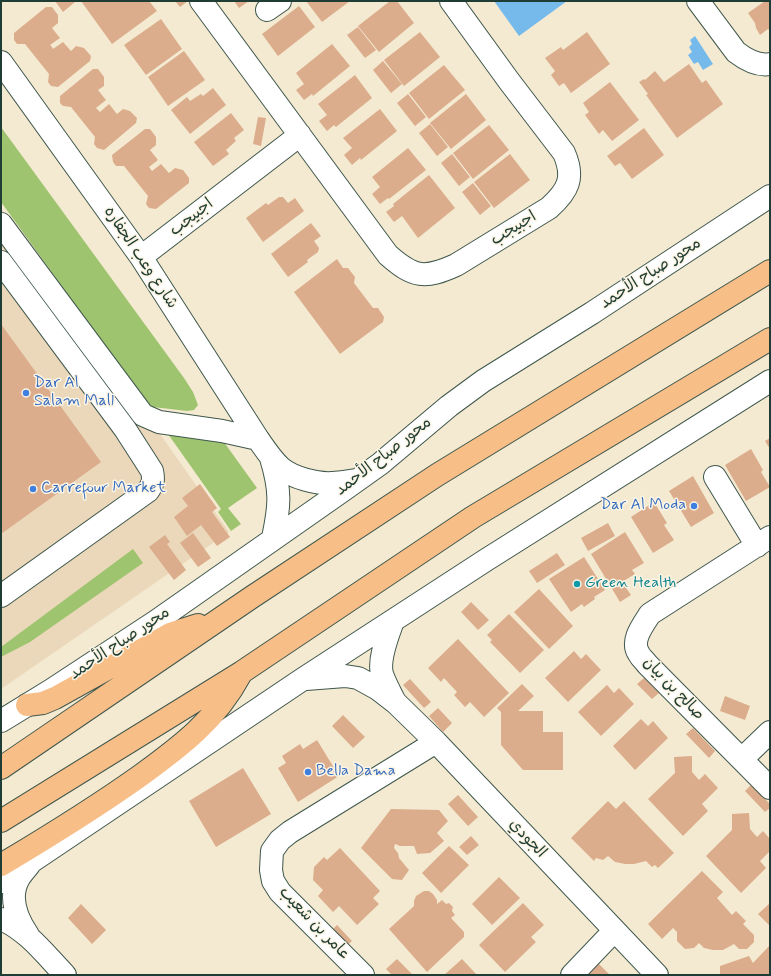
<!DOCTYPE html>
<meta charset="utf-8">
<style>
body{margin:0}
#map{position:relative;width:771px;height:976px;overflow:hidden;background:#f4ead1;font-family:Mynerve,sans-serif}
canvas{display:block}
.frame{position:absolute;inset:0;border:2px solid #1f3d34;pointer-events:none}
</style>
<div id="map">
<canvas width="771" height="976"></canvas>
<div class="frame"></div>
</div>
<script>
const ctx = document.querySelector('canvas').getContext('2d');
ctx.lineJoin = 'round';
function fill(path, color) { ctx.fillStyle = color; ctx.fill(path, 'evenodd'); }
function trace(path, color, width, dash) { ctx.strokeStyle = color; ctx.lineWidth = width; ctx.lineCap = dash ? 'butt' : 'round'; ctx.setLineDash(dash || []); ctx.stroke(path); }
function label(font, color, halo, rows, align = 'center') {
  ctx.font = font + ' Mynerve,"Playpen Sans Arabic",sans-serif'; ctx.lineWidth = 3; ctx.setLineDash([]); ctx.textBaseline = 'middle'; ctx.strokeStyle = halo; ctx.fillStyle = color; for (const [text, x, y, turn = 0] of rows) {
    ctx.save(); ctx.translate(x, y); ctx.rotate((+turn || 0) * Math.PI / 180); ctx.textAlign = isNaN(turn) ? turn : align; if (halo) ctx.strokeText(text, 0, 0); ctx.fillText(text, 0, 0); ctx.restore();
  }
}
const built = new Path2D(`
 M1,208L229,532L1,689Z`);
const green = new Path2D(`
 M1,127L184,378L193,392L198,405L194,410L187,411L153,407L145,401L1,202Z
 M168,434L221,438L257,488L228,508L241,524L231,531L218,512L221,509Z
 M133,549L143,563L30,642L1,657V647Z`);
const water = new Path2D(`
 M494,1H567L519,36Z
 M695,36L713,64L703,70L698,62L694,64L688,55L692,52L689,47L692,44L690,40Z`);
const building = new Path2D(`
 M55,1H74L75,2L63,12Z
 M81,1H149L157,11L112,44Z
 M175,1H188L180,7Z
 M234,1H249L239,8Z
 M306,1H350L322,22Z
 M390,1H397L414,23L379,52L358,26Z
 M765,1H770V31L768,29L760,35L756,28L755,23L748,13Z
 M299,6L315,27L278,56L262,34Z
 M46,7H52L58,15V23L52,28L60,38L50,45L52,47L53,49L63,42L71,51L76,46L84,48L91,56L90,61L58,87L51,86L48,82L49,74L25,44H17L14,40V33Z
 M161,19L182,49L146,75L124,45Z
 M358,27L376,50L365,58L347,35Z
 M420,32L440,57L404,86L384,60Z
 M587,32L610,64L571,93L564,83L559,86L551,75L555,71L545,58L561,47L563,50Z
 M332,44L350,66L313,96L312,94L304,100L296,90L304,84L296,73Z
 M184,51L205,80L168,106L148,77Z
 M383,61L402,84L391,93L373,70Z
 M689,64L702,83L706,80L723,104L677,138L646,95L648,94L639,82L644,79L645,80L655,71L664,82Z
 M444,65L465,90L429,119L409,93Z
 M93,69H98L104,77V86L98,90L106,100L96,108L100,112L109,104L117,114L123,109L130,111L137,118L136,123L104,150L97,148L94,144L95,137L71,107L63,106L60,103V96Z
 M355,75L372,98L336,127L334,125L327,131L319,121L327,115L318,104Z
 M610,82L639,120L612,141L603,130L599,134L585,115L589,112L583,103Z
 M213,88L226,105L190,134L171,110L187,97L190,101L201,94L203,96Z
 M408,94L426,117L415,126L397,103Z
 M466,94L486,120L451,149L430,123Z
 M380,109L397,131L361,160L360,158L352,165L344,155L352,148L343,138Z
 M231,113L244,130L234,138L236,141L226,150L229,154L213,166L194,142Z
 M258,117L266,118L261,146L253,144Z
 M430,124L448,147L437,156L419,133Z
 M489,125L509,150L473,179L453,153Z
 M644,128L664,155L632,179L620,163L615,166L607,156Z
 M145,129H150L156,137V145L150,150L158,160L149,167L152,171L161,164L169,173L175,168L183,170L189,178V183L156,209L149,208L146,204L148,196L124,166H116L113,162L112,155Z
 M408,148L426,170L389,199L388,198L380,204L372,194L380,187L372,177Z
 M452,154L470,177L459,186L441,163Z
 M510,154L530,180L494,208L474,182Z
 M429,175L455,208L418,238L402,216L394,222L386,212L394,206L393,204Z
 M473,183L491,206L480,215L462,192Z
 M279,197H283L288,203L295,198L304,211L263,242L246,218L266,203L268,205Z
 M311,223L321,236L314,241L319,248L318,252L307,260L308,262L288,277L271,254Z
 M337,259L343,268H348L355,277L354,283L373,308H378L384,317L383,322L340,354L294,292Z
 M1,324L101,462L1,534Z
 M770,438V449L765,441Z
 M751,449L763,470L761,472L770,487L746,501L725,465Z
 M693,476L714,513L691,527L669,491Z
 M200,484L217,508L212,512L230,537L217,546L201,525L187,536L174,517L188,506L182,498Z
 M654,502L667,523L664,525L674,540L653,553L631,517Z
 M608,523L615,536L588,551L581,538Z
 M625,532L644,563L632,570L635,574L622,582L631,595L620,602L591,554Z
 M193,533L211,558L198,567L180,543Z
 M165,535L170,542L167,544L186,570L174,580L149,547Z
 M557,553L565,565L537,583L529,571Z
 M584,557L605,590L594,597L595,599L584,607L582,604L571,612L549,579Z
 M539,589L573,626L549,649L514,612Z
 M471,602L489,620L478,630L461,612Z
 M509,614L544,650L520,673L490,642L492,640L487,635Z
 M458,639L509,693L484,717L470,702L465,707L454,695L457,692L444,678L441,682L428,668Z
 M574,651L581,659L586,654L601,670L568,702L545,678Z
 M644,678L659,693L652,699L637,684Z
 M410,679L431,702L424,708L403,685Z
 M522,684L534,696L518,711H543V732H563V770H523L501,745V712L497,708Z
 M607,685L614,693L619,688L634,704L601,736L578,712Z
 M725,696L750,706L745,720L720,711Z
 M438,708L452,723L443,732L429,716Z
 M343,715L365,737L353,748L332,726Z
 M641,719L648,726L653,721L668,738L635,770L613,746Z
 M693,728L715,751L709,758L686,734Z
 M317,740L339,776L298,802L278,768L286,763L282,756L300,744L303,749Z
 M692,756V772L699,780L705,774L718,788L702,804L708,811L683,836L648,799L675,773L674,757Z
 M243,768L271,814L216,847L189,801Z
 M751,785L770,804V808L765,812L745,791Z
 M458,795L478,817L468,826L448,804Z
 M608,801L616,809L624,801L674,853L658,868L655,865L652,867L646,861L634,864H625L615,862L608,856L603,860L596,858L594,861L571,838Z
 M391,809L439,810L448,821L437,833L444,841L430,853L417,854L414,846H400L395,844L394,848L398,853L399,858L409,870L402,880L392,879L361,848Z
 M749,813L750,829L757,837L763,831L770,839V851L760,861L766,868L741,893L706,856L732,830V814Z
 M471,836L479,845L467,855L459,847Z
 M449,846L469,865L441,893L422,873Z
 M340,848L380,891L373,898L379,904L357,925L339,906L333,912L318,896L323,890L313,880L314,867L324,857L327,860Z
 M702,871L723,892L717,898L732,915L736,911L746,921L743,924L754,935V942L747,949H739L734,944L723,950H713L704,948L699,943L694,948L685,949L677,941V932L673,928L662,939L648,924Z
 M499,877L520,898L492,925L472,904Z
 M424,891H429L433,894L437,900V904L442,900L446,904L449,903L453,907L452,911L455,915L451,918L464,932V937L427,972L389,929L414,906V901L416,896Z
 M523,903L544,925L531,937L536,942L505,972L479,945Z
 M770,903V926L758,914Z
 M81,904L106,930L92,944L68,918Z
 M337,925L352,941L346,946L332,930Z
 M770,945V975H720V966L749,956L753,963Z
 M397,959L413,975H392L386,969Z
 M462,959L477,975H444Z
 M596,961L610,975H582Z`);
const minor = new Path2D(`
 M201,1L388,255C414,278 425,279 456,265L549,208C568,191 575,178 564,153L509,81L451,1
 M698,1L736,52C745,59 758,66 770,64
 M267,10L280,1
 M1,62L141,257L258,439C265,449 272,460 281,468C293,478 317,484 332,483C340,483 349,481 357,480
 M1,224L143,415L159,422L222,431L258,439
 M141,257L300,135
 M1,262L125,429L152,471C154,480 153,484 148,491L1,596
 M271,458C281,491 280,505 273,538
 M715,477L757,546
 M770,537L650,614C643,625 630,641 639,654C641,658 645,661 647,664L770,788
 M393,621C388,635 378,659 382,674C385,683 390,692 394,700
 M306,679L345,676L358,678L378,689L396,703L436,742L657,975
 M1,721L50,691L155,622L345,489L380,464L449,406L483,381L592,313L770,196
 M742,759L770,732
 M1,882L303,679L486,560L770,381
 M1,919C27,930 45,954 65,975
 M28,935C17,919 8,897 19,878C22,873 26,869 29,865
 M363,975L280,892L273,881L271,870L272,851L280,840L290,832L436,742
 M572,975L614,931`);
const highway = new Path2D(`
 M27,705L43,703L55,698L170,634L198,625
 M1,768L252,597L437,475L770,271
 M1,821L242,672L473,517L770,339
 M1,865C48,837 95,808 140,776C180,747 216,720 240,675`);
const markers = [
 [26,393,4,"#3f7fe0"],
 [33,489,4,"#3f7fe0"],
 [694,506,4,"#3f7fe0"],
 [577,584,4,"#0f9aa8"],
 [308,772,4,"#3f7fe0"]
];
const streetNames = [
 ["اجبيجب",192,218,-38],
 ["اجبيجب",514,229,-32],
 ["شارع وعب الجفاره",140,258,56],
 ["محور صباح الأحمد",651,274,-33],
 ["محور صباح الأحمد",384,457,-38],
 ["محور صباح الأحمد",120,644,-34],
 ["صالح بن بيان",673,689,46],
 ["الجودي",527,839,47],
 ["عامر بن شعيب",314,924,46]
];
const shopNames = [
 ["Dar Al",34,384],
 ["Salam Mall",34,402],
 ["Carrefour Market",41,489],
 ["Dar Al Moda",686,506,"right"],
 ["Bella Dama",316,772]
];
const cultureNames = [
 ["Green Health",585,584]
];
fill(built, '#ebd8ba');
fill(green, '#9ec46f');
fill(water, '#76baec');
fill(building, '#dbad8c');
trace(minor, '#3f574c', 24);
trace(highway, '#3f574c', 24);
trace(minor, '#fff', 22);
trace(highway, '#f7be88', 22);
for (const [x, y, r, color] of markers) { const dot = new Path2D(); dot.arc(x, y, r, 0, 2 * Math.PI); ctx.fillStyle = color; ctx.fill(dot); trace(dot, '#fcf5e5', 1.5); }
label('16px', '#1f3d34', '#fcf5e5', streetNames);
label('16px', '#366cbe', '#fcf5e5', shopNames, 'left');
label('16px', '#0d838f', '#fcf5e5', cultureNames, 'left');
</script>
